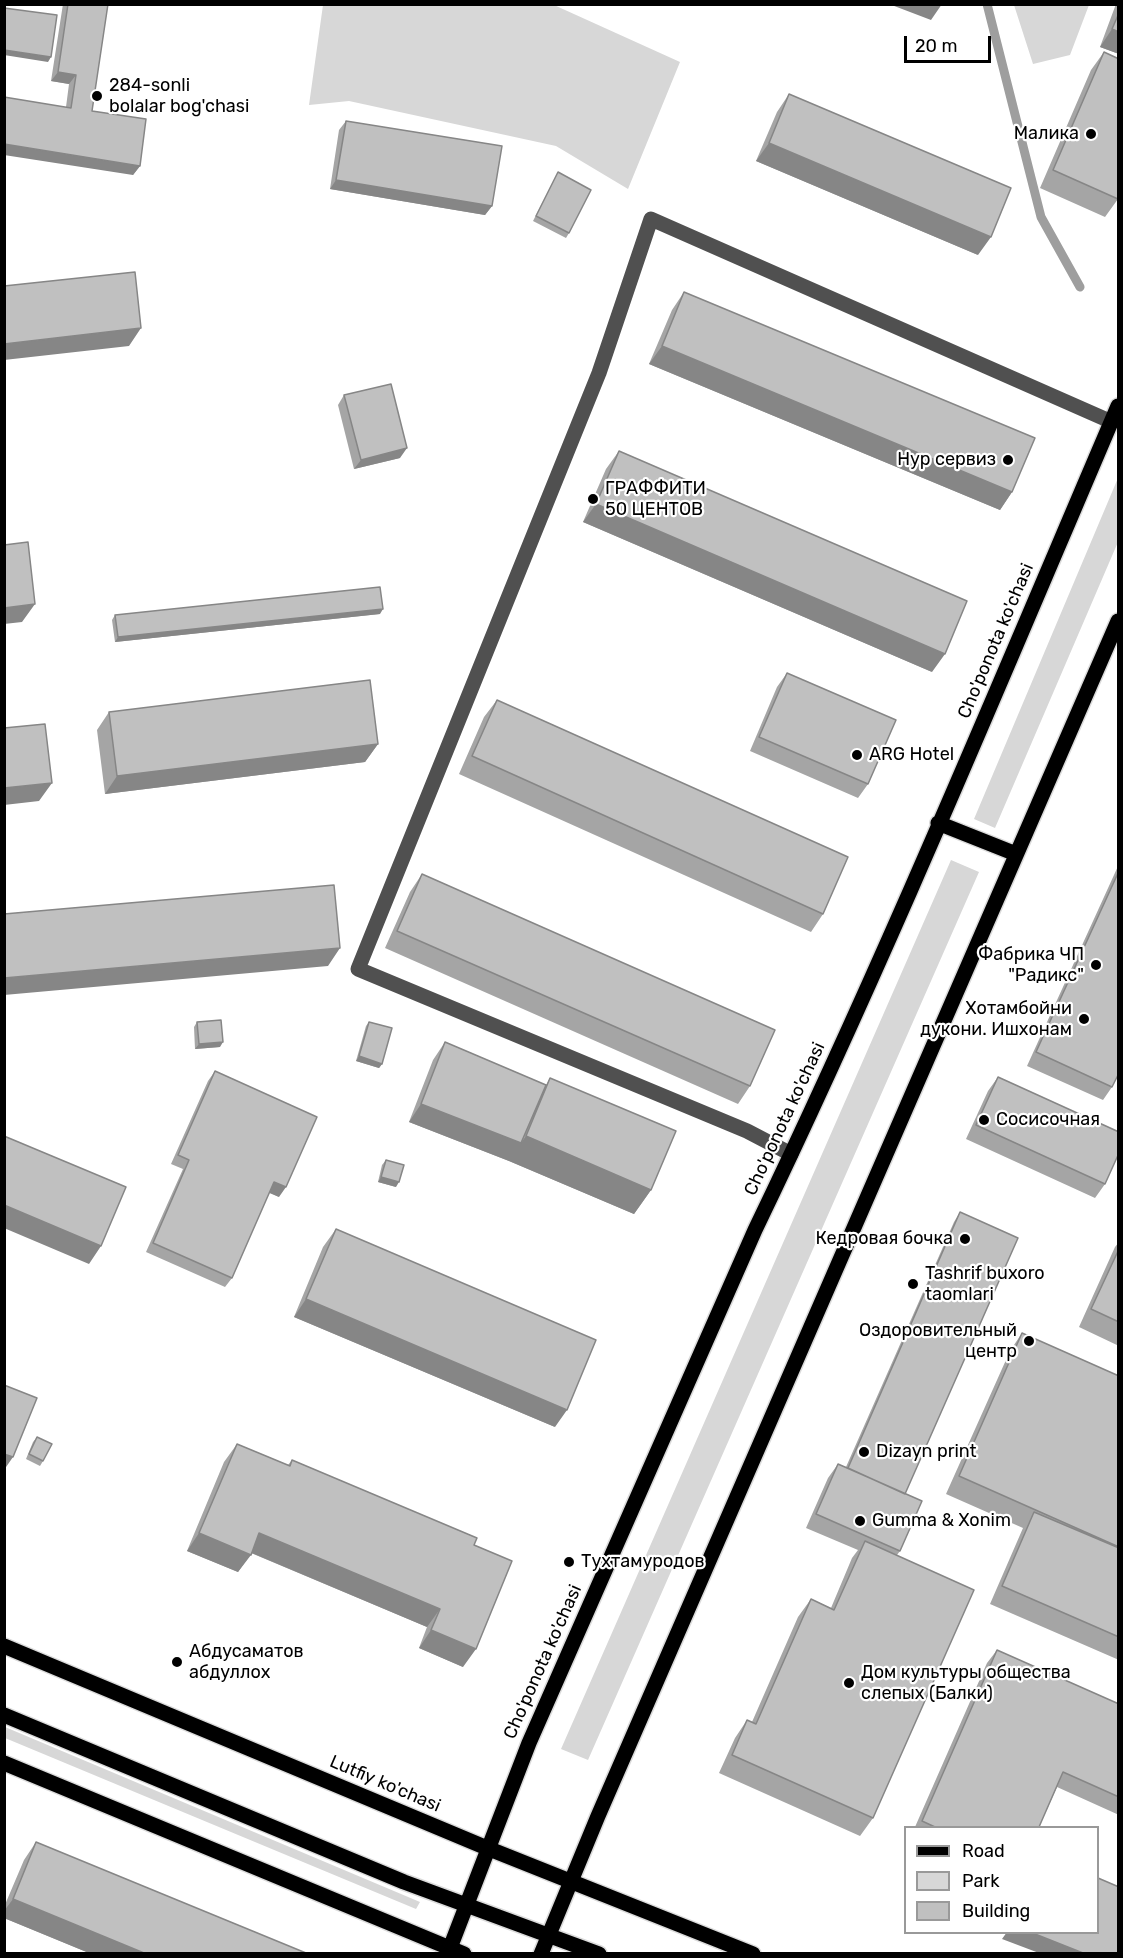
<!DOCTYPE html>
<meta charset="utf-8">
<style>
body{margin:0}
#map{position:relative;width:1123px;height:1958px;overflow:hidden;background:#fff;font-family:Rubik,sans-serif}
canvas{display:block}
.frame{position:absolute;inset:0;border:6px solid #000;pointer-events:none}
.legend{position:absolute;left:904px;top:1826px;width:195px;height:108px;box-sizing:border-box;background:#fff;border:2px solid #999;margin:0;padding:8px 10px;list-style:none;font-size:18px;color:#000}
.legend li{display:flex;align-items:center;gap:12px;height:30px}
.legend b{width:30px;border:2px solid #999}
.scale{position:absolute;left:904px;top:36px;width:87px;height:27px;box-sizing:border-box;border:3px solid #000;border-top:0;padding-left:8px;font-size:18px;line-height:21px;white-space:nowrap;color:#000;-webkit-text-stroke:4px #fff;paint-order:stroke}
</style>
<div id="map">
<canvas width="1123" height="1958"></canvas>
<div class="frame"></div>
<ul class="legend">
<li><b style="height:8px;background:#000"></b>Road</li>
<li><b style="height:16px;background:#d7d7d7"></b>Park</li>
<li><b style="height:16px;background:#c0c0c0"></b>Building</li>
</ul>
<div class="scale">20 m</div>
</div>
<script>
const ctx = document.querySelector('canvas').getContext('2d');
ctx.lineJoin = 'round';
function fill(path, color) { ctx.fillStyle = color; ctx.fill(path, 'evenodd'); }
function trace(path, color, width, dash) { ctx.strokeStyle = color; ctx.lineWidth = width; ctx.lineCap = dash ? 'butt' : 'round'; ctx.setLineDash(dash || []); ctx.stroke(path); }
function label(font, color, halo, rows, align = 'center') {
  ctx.font = font + ' Rubik,sans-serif'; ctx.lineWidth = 4.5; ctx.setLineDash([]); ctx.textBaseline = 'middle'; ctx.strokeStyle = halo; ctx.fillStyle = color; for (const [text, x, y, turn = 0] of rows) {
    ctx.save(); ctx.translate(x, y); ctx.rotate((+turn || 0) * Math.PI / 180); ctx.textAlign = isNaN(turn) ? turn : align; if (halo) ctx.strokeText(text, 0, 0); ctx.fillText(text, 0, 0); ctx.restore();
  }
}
const green = new Path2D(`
 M323,5H554L680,62L628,189L556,146L349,101L309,105Z
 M1014,5H1089L1070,55L1033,64Z
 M1118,478V542L995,828L974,819Z
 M951,860L979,872L588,1760L561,1749Z
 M5,1727L420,1902L416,1909L5,1738Z`);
const stream = new Path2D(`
 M987,4L1041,217L1080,287`);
const minor = new Path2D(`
 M791,1154L747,1131L358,969L599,373L651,219L1112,422`);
const major = new Path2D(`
 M938,823L1016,854
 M4,1646L487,1848L753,1954
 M4,1715L404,1882L599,1954
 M4,1763L464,1954
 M450,1948L529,1743L755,1230C885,960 1000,682 1118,406
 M541,1954L598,1816L1118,621`);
const wall = new Path2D(`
 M63,4H108L92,111L140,166L133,175L66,107L69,84L51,81Z
 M1116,4H1119V54L1100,47Z
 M1104,52L1118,199L1105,217L1040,188L1091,70Z
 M789,94L978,255L756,161L777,112Z
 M346,121L492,206L485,215L330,189L339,130Z
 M558,172L569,233L566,238L533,221Z
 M684,292L1012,492L1000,510L649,364L672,310Z
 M344,395L400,458L354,469L338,405Z
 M619,451L932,672L583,522L606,469Z
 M380,614L115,642L112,620L115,615Z
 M787,673L868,784L858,798L750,751L777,687Z
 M497,700L823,914L811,932L459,774L484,717Z
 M109,712L378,744L365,762L105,794L97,730Z
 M1119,864V1073L1112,1087L1103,1100L1027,1066Z
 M422,874L750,1086L738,1104L385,948L410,892Z
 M197,1022L220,1047L195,1049L194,1027Z
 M369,1022L382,1064L379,1068L356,1061L366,1026Z
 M445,1042L546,1085L550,1078L651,1190L634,1214L509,1161L409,1122L433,1060Z
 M215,1071L279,1197L269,1192L232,1278L225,1287L146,1252L183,1169L171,1164L208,1081Z
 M998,1077L1105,1184L1095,1198L966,1139L988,1091Z
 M386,1160L396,1187L378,1182L382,1165Z
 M960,1212L905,1494L900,1551L897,1555L873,1818L860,1836L719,1773L735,1738L747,1720L752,1722L798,1617L811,1599L831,1608L852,1558L858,1550L806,1528L828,1478L838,1464L846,1467L954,1222Z
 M336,1229L555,1427L294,1317L323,1247Z
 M1119,1242V1346L1079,1327L1115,1247Z
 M1022,1333L1119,1376V1660L990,1604L1023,1528L946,1494L1010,1351Z
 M37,1437L43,1461L40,1466L26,1459L33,1442Z
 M237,1444L288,1465L292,1460L474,1545L463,1667L419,1648L427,1627L251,1553L238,1572L187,1551L224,1462Z
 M997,1650L1119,1704V1815L1057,1787L1039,1827H915L987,1663Z
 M36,1842L89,1953L4,1918V1907L24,1860Z`);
const shadedWall = new Path2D(`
 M889,4H942L931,20Z
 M1112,29L1119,32V54L1100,47Z
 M4,50L51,57L48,62L4,55Z
 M58,72L76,75L69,84L51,81Z
 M769,143L991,237L978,255L756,161Z
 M4,144L140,166L133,175L4,155Z
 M336,180L492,206L485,215L330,189Z
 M141,328L129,346L4,360V344Z
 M662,346L1012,492L1000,510L649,364Z
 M407,448L400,458L354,469L361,460Z
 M596,504L945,654L932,672L583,522Z
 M35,604L22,622L4,624V608Z
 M383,609L380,614L115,642L118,637Z
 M378,744L365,762L105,794L117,776Z
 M52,783L39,801L4,805V788Z
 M340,948L328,966L4,995V978Z
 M223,1042L220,1047L195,1049L199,1044Z
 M359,1056L382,1064L379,1068L356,1061Z
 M421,1104L521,1143L526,1136L651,1190L634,1214L509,1161L409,1122Z
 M381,1177L399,1182L396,1187L378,1182Z
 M274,1182L286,1187L279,1197L267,1192Z
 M4,1205L101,1246L89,1264L4,1228Z
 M306,1299L567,1410L555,1427L294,1317Z
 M4,1454L13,1457L4,1470Z
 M199,1533L251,1555L238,1572L187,1551Z
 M259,1533L440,1609L427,1627L247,1551Z
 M431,1630L476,1649L463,1667L419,1648Z
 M13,1899L144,1953H89L4,1918V1911Z
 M1007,1932H1030L1083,1953H1039L1002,1939Z`);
const building = new Path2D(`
 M68,4H108L92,111L146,119L140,166L4,144V97L71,108L76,75L58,72Z
 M4,8L57,15L51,57L4,50Z
 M1119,13V32L1112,29Z
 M1104,52L1119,59V197L1118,199L1053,170Z
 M789,94L1011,188L991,237L769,143Z
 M346,121L502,146L492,206L336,180Z
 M558,172L591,190L569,233L536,216Z
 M135,272L141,328L4,344V286Z
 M684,292L1035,438L1012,492L662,346Z
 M391,384L407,448L361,460L344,395Z
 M619,451L967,601L945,654L596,504Z
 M28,542L35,604L4,608V545Z
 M380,587L383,609L118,637L115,615Z
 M787,673L896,720L868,784L759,737Z
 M370,680L378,744L117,776L109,712Z
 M497,700L848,857L823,914L472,756Z
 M45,724L52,783L4,788V728Z
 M1119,871V1073L1112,1087L1036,1052Z
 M422,874L775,1030L750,1086L397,931Z
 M334,885L340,948L4,978V914Z
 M221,1020L223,1042L199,1044L197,1022Z
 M369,1022L392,1028L382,1064L359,1056Z
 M445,1042L546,1085L521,1143L421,1104Z
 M215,1071L317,1117L286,1187L274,1182L232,1278L153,1243L189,1160L178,1155Z
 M998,1077L1119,1132V1153L1105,1184L976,1125Z
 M550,1078L676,1131L651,1190L526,1136Z
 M4,1136L126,1187L101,1246L4,1205Z
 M386,1160L404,1165L399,1182L381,1177Z
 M960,1212L1018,1238L905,1494L848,1468Z
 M336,1229L596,1340L567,1410L306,1299Z
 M1119,1249V1322L1091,1309Z
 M1022,1333L1119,1376V1547L959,1476Z
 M4,1385L37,1398L13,1457L4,1454Z
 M37,1437L52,1444L43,1461L29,1454Z
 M237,1444L290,1466L292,1460L477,1538L474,1545L512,1561L476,1649L431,1630L440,1609L259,1533L251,1555L199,1533Z
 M838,1464L922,1501L900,1551L816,1514Z
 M1034,1512L1119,1548V1637L1002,1586Z
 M865,1541L974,1590L873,1818L732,1755L747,1720L756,1724L811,1599L834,1610Z
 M997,1650L1119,1704V1797L1063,1772L1039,1827H935L922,1821Z
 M36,1842L306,1953H144L13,1899Z
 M1098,1878L1119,1887V1953H1083L1030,1932H1098Z`);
const markers = [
 [97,96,6,"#000"],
 [1091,134,6,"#000"],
 [1008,460,6,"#000"],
 [593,499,6,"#000"],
 [857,755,6,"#000"],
 [1096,965,6,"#000"],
 [1084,1019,6,"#000"],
 [984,1120,6,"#000"],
 [965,1239,6,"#000"],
 [913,1284,6,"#000"],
 [1029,1341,6,"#000"],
 [864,1452,6,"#000"],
 [860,1521,6,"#000"],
 [569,1562,6,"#000"],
 [177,1662,6,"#000"],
 [849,1683,6,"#000"]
];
const poiNames = [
 ["284-sonli",109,86],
 ["bolalar bog'chasi",109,107],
 ["Малика",1079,134,"right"],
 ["Нур сервиз",996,460,"right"],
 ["ГРАФФИТИ",605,489],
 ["50 ЦЕНТОВ",605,510],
 ["ARG Hotel",869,755],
 ["Фабрика ЧП",1084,955,"right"],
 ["\"Радикс\"",1084,976,"right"],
 ["Хотамбойни",1072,1009,"right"],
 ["дукони. Ишхонам",1072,1030,"right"],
 ["Сосисочная",996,1120],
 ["Кедровая бочка",953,1239,"right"],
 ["Tashrif buxoro",925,1274],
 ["taomlari",925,1295],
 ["Оздоровительный",1017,1331,"right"],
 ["центр",1017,1352,"right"],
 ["Dizayn print",876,1452],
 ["Gumma & Xonim",872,1521],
 ["Тухтамуродов",581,1562],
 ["Абдусаматов",189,1652],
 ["абдуллох",189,1673],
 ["Дом культуры общества",861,1673],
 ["слепых (Балки)",861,1694]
];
const streetNames = [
 ["Cho'ponota ko'chasi",996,641,-67],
 ["Cho'ponota ko'chasi",785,1119,-65],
 ["Cho'ponota ko'chasi",543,1662,-66],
 ["Lutfiy ko'chasi",385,1784,23]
];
fill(green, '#d7d7d7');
trace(stream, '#9e9e9e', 9);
trace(major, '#dbdbdb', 18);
trace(minor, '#505050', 15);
trace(major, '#000', 15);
fill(wall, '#a5a5a5');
fill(shadedWall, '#868686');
fill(building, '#c0c0c0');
trace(building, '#868686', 1.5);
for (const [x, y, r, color] of markers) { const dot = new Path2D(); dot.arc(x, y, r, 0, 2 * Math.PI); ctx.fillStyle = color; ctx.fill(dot); trace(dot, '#fff', 2); }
label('18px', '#000', '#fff', poiNames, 'left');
label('18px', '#000', '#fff', streetNames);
</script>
